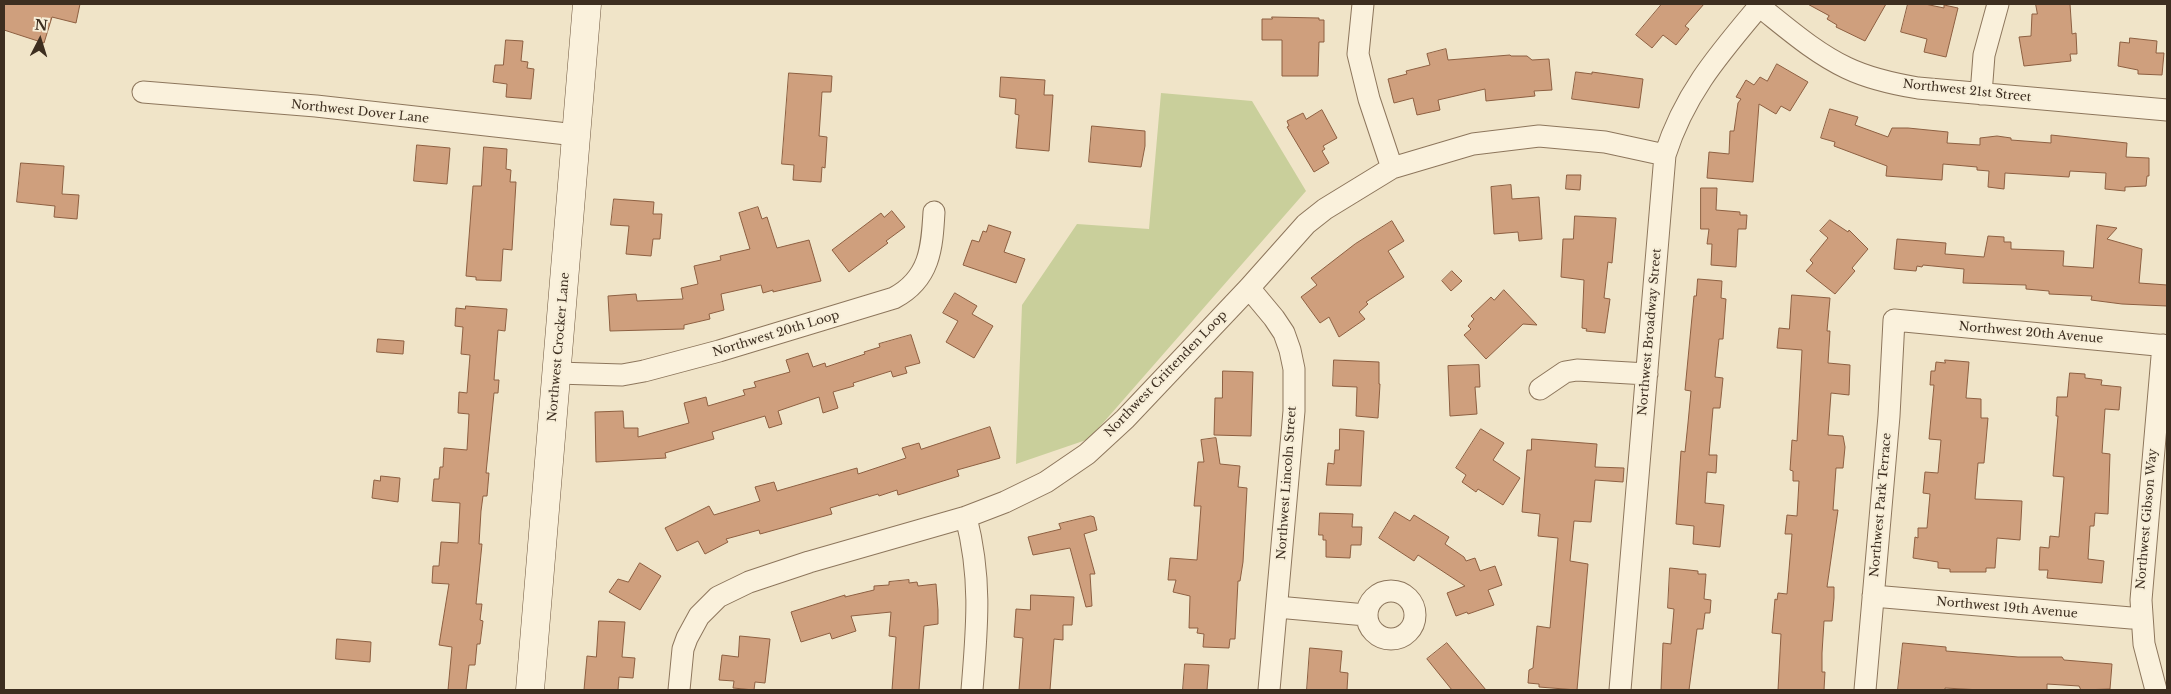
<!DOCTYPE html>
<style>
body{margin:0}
#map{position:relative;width:2171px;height:694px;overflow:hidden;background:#f0e4c8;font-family:"Libre Baskerville",serif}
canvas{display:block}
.frame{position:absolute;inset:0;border:5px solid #3d2e20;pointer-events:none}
.north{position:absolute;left:15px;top:15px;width:50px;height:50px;-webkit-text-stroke:4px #f7eed8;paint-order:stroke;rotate:5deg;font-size:14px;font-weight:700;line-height:20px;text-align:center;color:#3d2e20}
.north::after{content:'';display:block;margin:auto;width:18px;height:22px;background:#3d2e20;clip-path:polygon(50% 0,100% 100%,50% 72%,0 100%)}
</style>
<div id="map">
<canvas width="2171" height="694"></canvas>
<div class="frame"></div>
<div class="north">N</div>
</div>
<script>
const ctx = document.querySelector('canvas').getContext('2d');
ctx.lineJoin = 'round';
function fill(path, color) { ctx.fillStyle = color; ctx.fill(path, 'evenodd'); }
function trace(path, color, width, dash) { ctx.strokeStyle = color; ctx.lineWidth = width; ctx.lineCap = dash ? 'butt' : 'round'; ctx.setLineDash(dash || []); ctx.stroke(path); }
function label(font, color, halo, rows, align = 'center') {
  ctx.font = font + ' "Libre Baskerville",serif'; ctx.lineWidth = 4; ctx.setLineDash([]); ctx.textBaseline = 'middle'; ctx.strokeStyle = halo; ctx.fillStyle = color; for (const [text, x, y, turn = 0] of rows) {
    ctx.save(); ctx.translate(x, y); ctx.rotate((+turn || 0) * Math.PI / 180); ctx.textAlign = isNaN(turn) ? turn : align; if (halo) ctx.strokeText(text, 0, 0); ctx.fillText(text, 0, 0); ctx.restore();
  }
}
const green = new Path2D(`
 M1161,93L1252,101L1306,191L1089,439L1016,464L1022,305L1077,224L1149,229Z`);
const building = new Path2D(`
 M4,4H80L76,23L52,17L44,43L4,30Z
 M1662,4H1704L1685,26L1689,29L1676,45L1663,35L1652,48L1636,35Z
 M1808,4H1886L1865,41L1836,27L1837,25L1827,19L1829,16Z
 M1908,4H1925L1944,8V5L1958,8L1946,57L1924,52L1927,39L1901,32Z
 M2036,4H2070L2072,34L2076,33L2077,54H2070L2071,61L2024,66L2019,37L2031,36L2032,14H2037Z
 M1272,17L1319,18V20H1324V42H1319L1318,76H1282V40H1262V19H1272Z
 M2130,38L2157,41L2156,53H2164L2162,75L2138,74V70L2118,66L2120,42L2129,43Z
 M506,40L523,41L521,61L528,62L527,68L534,69L531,99L506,97L507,84L493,82L495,65H503Z
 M1446,49L1448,60L1510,55L1511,56H1527L1532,60L1549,59L1552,90L1534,91L1535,96L1486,101L1485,89L1438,100L1440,110L1417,115L1413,98L1394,103L1388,79L1407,74L1406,71L1430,65L1427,54Z
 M1777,64L1808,82L1790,111L1781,106L1776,114L1759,104L1753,182L1707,178L1709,152L1729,154L1730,131H1734L1738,103L1741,99L1736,97L1746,80L1754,85L1760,77L1767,81Z
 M1576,72L1592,74V72L1643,79L1639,108L1572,99Z
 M789,73L832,76L831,92H822L819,136L827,137L825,168L822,167L821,182L793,180L794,165L782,164Z
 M1001,77L1045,80L1044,95H1053L1049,151L1016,148L1019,115L1015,114L1016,99L1000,97Z
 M1830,109L1858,117L1855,125L1888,137L1892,128H1908L1948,132L1947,143L1980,145V138L1997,136L2011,138V140L2051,143V135L2127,143L2126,157L2149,158V176H2147L2146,186L2125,187V191L2105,189L2106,173L2070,171L2069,177L2005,173L2004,189L1988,187L1989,171L1977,170V167L1943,164L1942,180L1886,176L1887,166L1834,146L1835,142L1821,138Z
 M1322,110L1337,138L1323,146L1325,149L1322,151L1329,163L1314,172L1287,127L1289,126L1287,121L1303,113L1306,119Z
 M1092,126L1145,131V146L1141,167L1089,162Z
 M417,145L450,148L447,184L414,181Z
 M484,147L507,149L506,169L511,170L510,182H516L512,250L503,249L501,281L476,280V277L466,276L473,186H481Z
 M21,163L64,166L62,194L79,195L77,219L54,217L55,206L17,202Z
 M1567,175H1581L1580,190L1566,189Z
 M1511,185L1512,199L1539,197L1542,239L1519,241L1518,232L1494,234L1491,187Z
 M1701,188H1717L1716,210L1740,212V215H1747L1746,229H1738L1736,267L1711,265L1712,244H1707L1709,229H1701Z
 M614,199L654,202L653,214H662L660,239H653L651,256L626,254L629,226L611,225Z
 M758,207L762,219L767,217L777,248L809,240L821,281L773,292V290L763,293L761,285L721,294L724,310L709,314L710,319L684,325V329L610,331L608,296L636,294L637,301L683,299L681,288L698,284L694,266L721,260L720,256L750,249L739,213Z
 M892,211L905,227L886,241L888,243L849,272L832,250L881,213L884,217Z
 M1575,216L1616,218L1612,263L1608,262L1604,298L1610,299L1605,333L1586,331L1587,329L1582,328L1584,280L1561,277L1563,239H1573Z
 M1830,220L1848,232L1849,230L1868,249L1852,268L1855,271L1835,294L1806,271L1813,263L1810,260L1828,238L1820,231Z
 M1392,221L1404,241L1388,251L1404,277L1366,302L1368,304L1359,312L1365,319L1339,337L1329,317L1320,323L1301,297L1317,285L1311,278L1355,244Z
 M989,225L1011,232L1004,252L1025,259L1016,283L963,265L972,240L979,242L983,231L986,232Z
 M2097,225L2117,228L2107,239L2142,249L2139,283L2167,285V306L2122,304L2091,300L2092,296L2049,294V291L2026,289V285L1963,283L1964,269L1923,265L1922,267L1917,266L1916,271L1894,269L1897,239L1946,243L1945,254L1984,257L1988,236L2004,237V242H2011V249L2064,251L2063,266L2093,268Z
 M1452,271L1462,281L1451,291L1442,281Z
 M1698,279L1722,281L1721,298L1726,299L1723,339H1719L1715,377L1723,378L1720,408H1713L1709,455H1717L1716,473L1707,472L1705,503L1724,505L1720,547L1693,544L1694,526L1676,524L1681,451L1685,452L1688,423L1691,391L1685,390L1694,296H1696Z
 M1504,290L1537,325L1523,324L1486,359L1464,335L1471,329L1468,326L1474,319L1471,316L1491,297L1494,300Z
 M955,293L977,306L972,314L993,326L974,358L946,342L958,321L943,313Z
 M1792,295L1830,298L1827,331H1830L1828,363L1850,365L1849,395L1831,393L1828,435L1843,436L1845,447L1843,468H1836L1833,510H1838L1827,587H1834V598L1832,621H1824L1822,653V672H1825L1824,690H1778L1781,634L1772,633L1775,599L1777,600L1778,593L1787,594L1792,534H1785L1787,515L1797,516L1799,481H1793V471L1790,470L1792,440L1797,441L1802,350L1777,348L1779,328L1789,329Z
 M466,306L507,309L505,331L498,330L494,380H499L498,393H494L486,473H489L487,496H483L481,511L479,544H482L476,604H482L480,620L483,621L480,644H477L475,665H469L466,690H448L452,647L439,645L449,584L432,583L433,566H439L441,542L458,543L460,503L432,501L434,479H439L440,467H443L444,448L467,450L469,414L458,413L459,392L467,393L470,355L461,354L463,327L455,326L456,308L465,309Z
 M911,335L920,363L905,367L907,373L893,377L891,371L853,383L854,386L833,392L838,408L823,413L819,397L778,411L782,424L769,428L765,416L712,432L714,439L665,453L666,458L596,462L595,412L623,411L624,428H638V437L689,423L684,403L706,397L708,406L745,395L743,390L756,387L754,382L790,372L786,360L808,353L813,367L825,363L826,367L865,354L864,352L880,347L879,344Z
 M378,339L404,341L403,354L377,352Z
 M1334,360L1379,362V384H1380L1378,418L1356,416L1357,387L1333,386Z
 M1945,360L1969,362L1966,398L1981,399V418H1988L1984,463H1978L1975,499L2022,501L2020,540L1997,538L1995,568H1986V572H1950V569L1938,568V562L1913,558L1915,537L1918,538V528H1927L1930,494L1923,493L1925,472L1938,473L1941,440L1929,439L1934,385H1930L1931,371H1935L1936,362L1945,363Z
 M1479,365L1480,387H1475L1477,414L1450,416L1448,366Z
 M1223,371L1253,372L1251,436L1214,435L1215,398H1222Z
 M2070,373L2085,374V378L2102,380L2101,385L2121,387L2119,410L2105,409L2102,453L2110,454L2108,514L2095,513L2094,526H2090L2088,559L2104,561L2102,583L2047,578L2048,570H2039L2040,547L2049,548L2050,536L2059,537L2064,477L2053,476L2058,416H2056L2057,397H2067Z
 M990,427L1000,458L957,470L959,476L898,495L897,490L879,496L878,494L830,508L832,514L760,534L759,530L726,539L728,542L705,554L698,541L677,551L665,528L709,506L714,515L760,501L755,487L774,482L777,491L857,468L858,474L906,458L902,448L919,443L921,449Z
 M1340,429L1364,431L1361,486L1326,485L1328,463L1334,464L1335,450H1339Z
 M1481,429L1504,443L1493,460L1520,478L1503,505L1478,489L1476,492L1462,482L1466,475L1456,468Z
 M1216,438L1220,464L1240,466L1238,487L1247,488L1243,562L1240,581H1238L1235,639H1230L1229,648L1203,647L1204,634L1197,633L1198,628H1189L1190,596L1173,592L1176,580H1168L1170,558L1197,560L1201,506H1194L1198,462H1204L1201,440Z
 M1532,439L1597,444L1595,467L1624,468L1623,482L1595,480L1591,522L1574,521L1570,561L1588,564L1577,690L1539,687V684L1528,683L1529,670L1533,668L1537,626L1550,628L1558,538L1538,536L1540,514L1522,512L1527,450H1531Z
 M381,476L400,478L398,502L372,498L374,480L380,481Z
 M1395,512L1410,521L1414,515L1449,537L1445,544L1464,557L1466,561L1475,558L1480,571L1495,566L1502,585L1488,590L1494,605L1468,614L1467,612L1456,616L1447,593L1465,586L1418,555L1414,561L1379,538Z
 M1320,513L1353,514L1352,527H1362L1361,545H1351L1350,558L1326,557V540H1323V535H1319Z
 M1091,516L1094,517L1097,530L1084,534L1095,574H1090L1092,606L1086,607L1070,548L1033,555L1028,537L1061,529L1059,524Z
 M640,563L661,576L640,610L609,592L618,579L628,582Z
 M1670,568L1698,571V574H1706L1704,599L1711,600L1710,613H1705L1703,629H1697L1689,690H1661L1663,643L1671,644L1674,609L1668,608Z
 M909,580V583L917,582L918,586L936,584L938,610V624L924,626L919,690H892L896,637L889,636L891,612L851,616L856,631L832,639L830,633L801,642L791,612L845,595V597L874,590V586L889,585V582Z
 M1031,595L1074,597L1072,625H1063V640L1054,639L1050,690H1019L1023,638L1014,637L1016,609L1030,610Z
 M599,621L625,622L622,657L635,658L633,678L619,677L618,690H584L587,656L596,657Z
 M740,636L770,639L765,683L755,682L754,690L733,688L734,681L719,680L722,655L738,657Z
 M337,639L371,642L370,662L336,659Z
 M1447,643L1486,690H1452L1427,659Z
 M1903,643L1946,647V651L2018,657H2062L2064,660L2112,664L2110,689L2081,690L2079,686L2047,684V690H1981L1945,688V690H1898Z
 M1310,648L1342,651L1340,672L1348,673L1347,690H1307Z
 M1185,664L1209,665L1207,690H1183Z`);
const street = new Path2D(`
 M1363,4L1358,54L1369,99L1392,168
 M1759,6C1787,28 1815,53 1847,68C1870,79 1894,84 1918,88L2167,110
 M143,92L316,106L576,135
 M1981,94L1984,55L1998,4
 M1249,288L1274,318L1284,333L1290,350L1294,369V411L1269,690
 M557,373L622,375L644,371L719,351L894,298C930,279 932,248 934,212
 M1540,389L1565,372L1577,370L1647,374
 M966,517C982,579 977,628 972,690
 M1367 615a24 24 0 1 1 48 0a24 24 0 1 1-48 0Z
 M1873,596L2131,618L2141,616
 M1277,607L1366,615
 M679,690L683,649L687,638L699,616L718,597L749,582L809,562L966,517L1005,502L1046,482L1087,454L1125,419L1249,288L1306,224L1325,209L1392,168L1473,144L1539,136L1605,142L1665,155
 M1620,690L1665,155C1685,92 1720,53 1761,4
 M1865,690L1889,416L1894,320L2167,346
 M2156,690L2144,644L2141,600L2163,345`);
const secondary = new Path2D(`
 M530,690L587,4`);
const streetNames = [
 ["Northwest 21st Street",1967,91,6],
 ["Northwest Dover Lane",360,112,6],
 ["Northwest Broadway Street",1650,332,-85],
 ["Northwest 20th Avenue",2031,333,5],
 ["Northwest 20th Loop",776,334,-17],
 ["Northwest Crocker Lane",559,347,-85],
 ["Northwest Crittenden Loop",1166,374,-46],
 ["Northwest Lincoln Street",1287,483,-86],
 ["Northwest Park Terrace",1881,505,-85],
 ["Northwest Gibson Way",2147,519,-85],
 ["Northwest 19th Avenue",2007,608,5]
];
fill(green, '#c9cf9b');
fill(building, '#cf9f7d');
trace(building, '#8d5f41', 1);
trace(street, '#8d765c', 23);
trace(secondary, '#6f573f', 29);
trace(street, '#faf1dc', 21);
trace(secondary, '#faf1dc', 28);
label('12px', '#3d2e20', '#f7eed8', streetNames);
</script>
